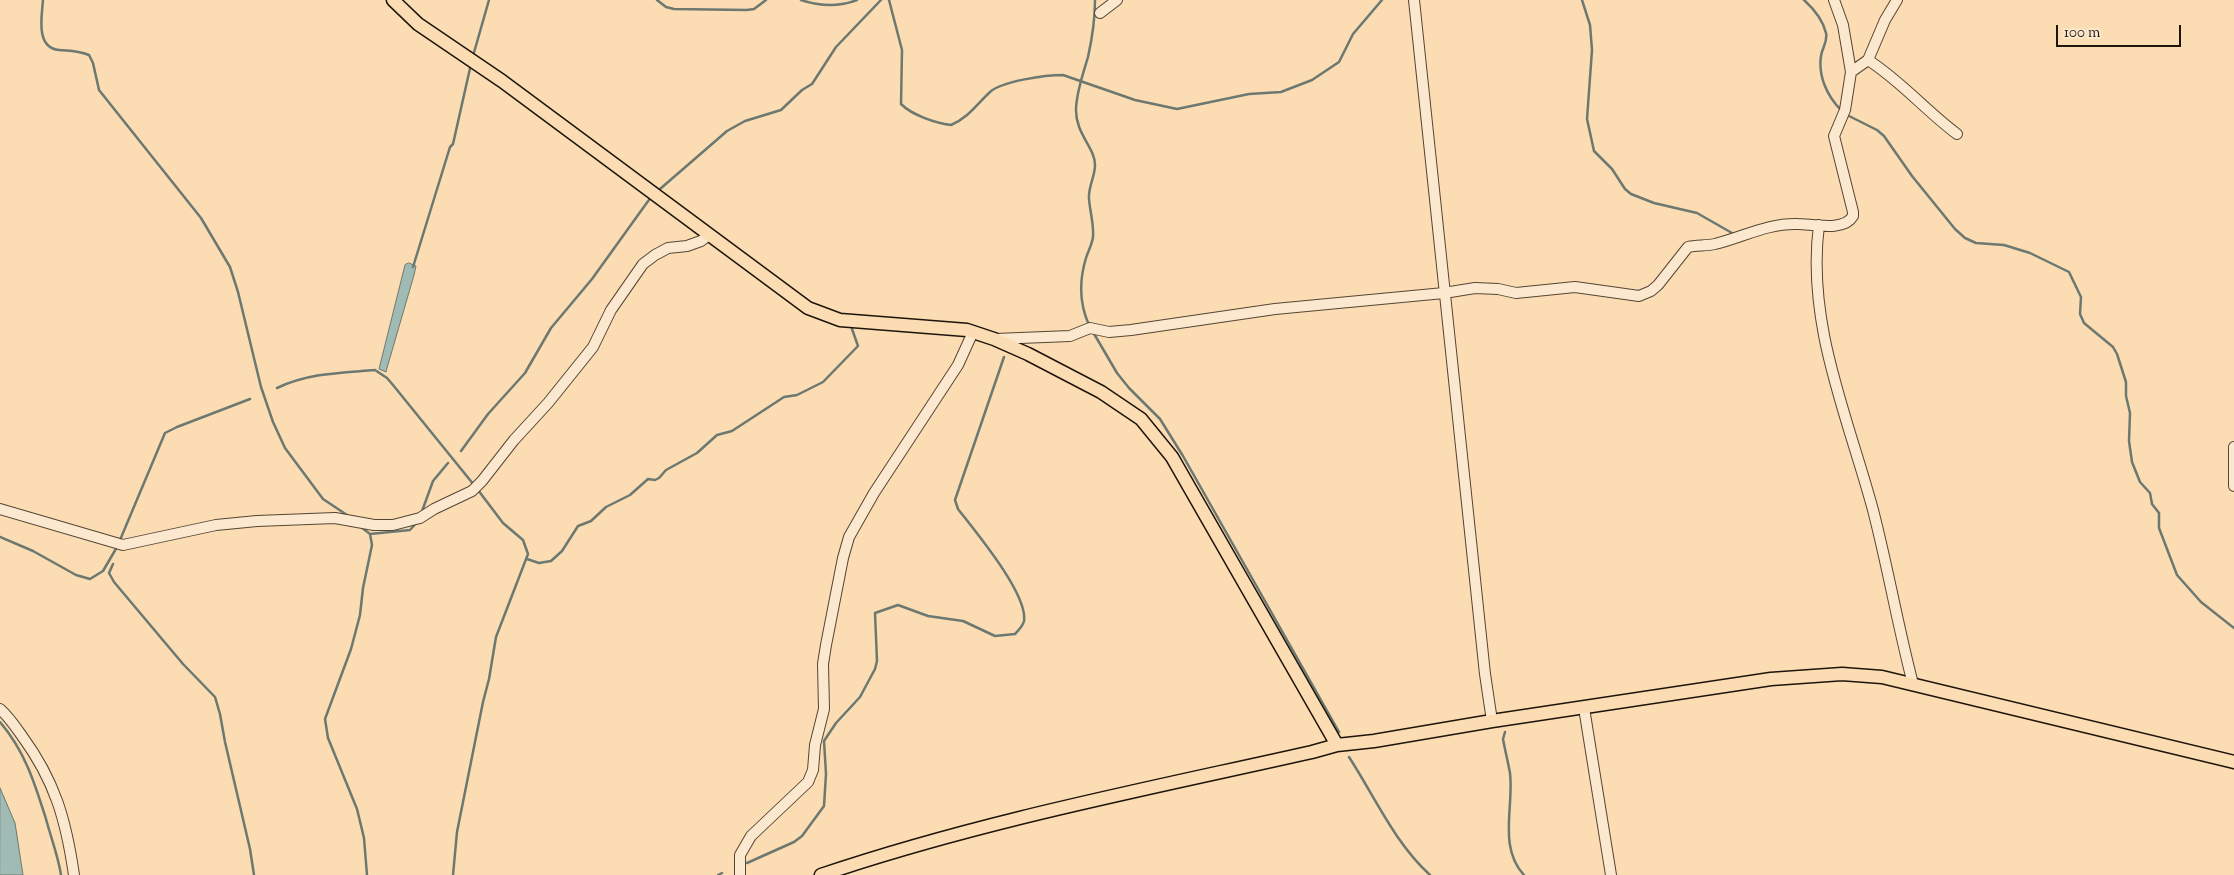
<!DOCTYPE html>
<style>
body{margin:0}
#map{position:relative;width:2234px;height:875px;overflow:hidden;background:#fbdcb3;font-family:"Sorts Mill Goudy",serif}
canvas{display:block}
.scale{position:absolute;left:2056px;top:25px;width:125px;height:22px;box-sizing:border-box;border:2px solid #1d140b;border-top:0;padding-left:6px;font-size:15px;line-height:18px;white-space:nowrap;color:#1d140b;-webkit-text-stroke:4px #fce8ce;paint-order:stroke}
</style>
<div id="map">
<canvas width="2234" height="875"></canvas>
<div class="scale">100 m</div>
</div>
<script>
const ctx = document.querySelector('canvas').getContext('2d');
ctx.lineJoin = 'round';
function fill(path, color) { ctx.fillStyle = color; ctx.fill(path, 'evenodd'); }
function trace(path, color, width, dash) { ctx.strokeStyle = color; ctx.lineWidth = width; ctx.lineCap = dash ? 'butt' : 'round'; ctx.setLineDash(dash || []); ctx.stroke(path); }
const water = new Path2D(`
 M409,263L416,266L414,275L387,368L386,372L379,369L405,265Z
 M0,788L15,823L23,875H0Z`);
const stream = new Path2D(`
 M43,0C42,15 35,48 59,50C72,51 76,50 89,55L93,63L99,90L201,218L230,267L238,292L261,387L273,422L285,448L323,499L350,517
 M657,0L666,7L674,9L747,10L754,9L766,0
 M801,0C819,6 839,7 857,0
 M889,0L902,50L901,104C912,115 935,123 951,125C968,118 977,104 990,92C1002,81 1046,75 1063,75L1135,100L1177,109L1249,94L1281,92L1312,80L1339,62L1353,34L1382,0
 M1582,0L1590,25L1592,50L1587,119L1594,151L1612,169L1625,189L1631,194L1654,203L1697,213L1732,233
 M1804,0C1814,9 1823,20 1826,33C1828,42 1822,48 1821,56C1818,76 1827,96 1841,110
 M473,56L489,0
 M1847,115L1877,130L1884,136L1912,176L1955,229L1965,238L1976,243L2004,245L2030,253L2069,272L2081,297L2080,314L2084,323L2113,347L2117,354L2126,382V396L2130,413L2129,441L2132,462L2140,482L2150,493L2152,504L2159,513V528L2177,575L2201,602L2234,628
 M660,189L727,131L745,121L781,110L802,90L812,84L836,47L881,0
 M413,267L450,147L453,144L471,64
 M1089,325C1079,303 1079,281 1086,258C1088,251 1092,245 1093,237C1094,224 1090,212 1089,199C1088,187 1095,177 1095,165C1095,147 1075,134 1076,108C1077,90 1083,74 1088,57C1092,39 1095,18 1095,0
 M1093,332L1117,373L1129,388L1160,419L1183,456L1339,732
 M277,388C309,373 339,373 375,370L387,378L393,385L474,485
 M461,451L488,414L525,373L551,328L592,279L651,197
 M421,514L433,481L448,463
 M361,527L370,534L372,545L363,588L360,615L351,649L325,719L328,738L357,809L364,838L367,875
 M370,534L410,530L418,521
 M0,537L33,551L76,575L90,579L103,571L117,547
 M120,540L165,433L177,427L250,399
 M527,559L539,563L551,561L562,551L578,526L591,521L606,507L630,495L648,479L655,480L659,478L666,470L697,453L717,435L732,431L784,397L797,395L823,382L858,346L852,329
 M113,564L109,573L114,582L183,664L215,697L220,714L225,742L250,849L254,875
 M0,722C25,751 35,784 46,819C51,838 58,855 61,875
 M1505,732L1503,739C1505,750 1508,762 1510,773C1514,807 1498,847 1524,875
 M1349,757C1375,797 1394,842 1430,875
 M747,863L794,842L802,836L824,806L826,774L824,741L836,723L860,697L875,669L877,661L875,613L898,605L928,616L963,621L995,636L1015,634C1018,631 1023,626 1024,621C1028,594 975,531 958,509L955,500L1004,357
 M453,875L457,832L483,702L489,679L496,637L528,554L523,540L503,523L478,490
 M718,875L722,873`);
const minor = new Path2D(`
 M1414,0L1485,674L1492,721
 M1100,13L1117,0
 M1868,60C1901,81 1926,111 1957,134
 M1851,72L1868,60L1885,20L1897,0
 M1819,225C1806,324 1848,417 1873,510C1888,568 1898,627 1913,684
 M995,339L1070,336L1090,328L1109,332L1131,330L1275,309L1444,293L1475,288L1498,289L1516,293L1575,287L1639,296L1651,291L1658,285L1688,247C1697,245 1706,246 1715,244C1743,237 1768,223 1798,224C1812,224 1844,232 1853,216V212L1834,136L1845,110L1851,72L1843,25L1834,0
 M2234,447V486
 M0,509L123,545L216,525L257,521L335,518L374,525H393L420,518L434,509L472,491L482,481L514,440L548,403L593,347L611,310L643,264L655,255L668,248L687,246L701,241L709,235
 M1584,708L1611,875
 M0,709C9,717 15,726 22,736C55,781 66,820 74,875
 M740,875V855L751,836L808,782L813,770L815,745L824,709L823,664L826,645L843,558L849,537L874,493L958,365L973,332`);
const major = new Path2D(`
 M393,0L418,24L502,81L808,308L840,320L967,330L994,339L1028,354L1101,392L1141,419L1172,457L1337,745
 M821,875C981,821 1147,789 1312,752L1337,745L1374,741L1492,721L1771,679L1842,674L1882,677L2234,762`);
fill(water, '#a0bab4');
trace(water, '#6c7870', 1);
trace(stream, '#6c7870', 2.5);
trace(minor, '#544635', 12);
trace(major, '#1d140b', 15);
trace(minor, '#fce8ce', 10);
trace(major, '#fbdcb3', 12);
</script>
